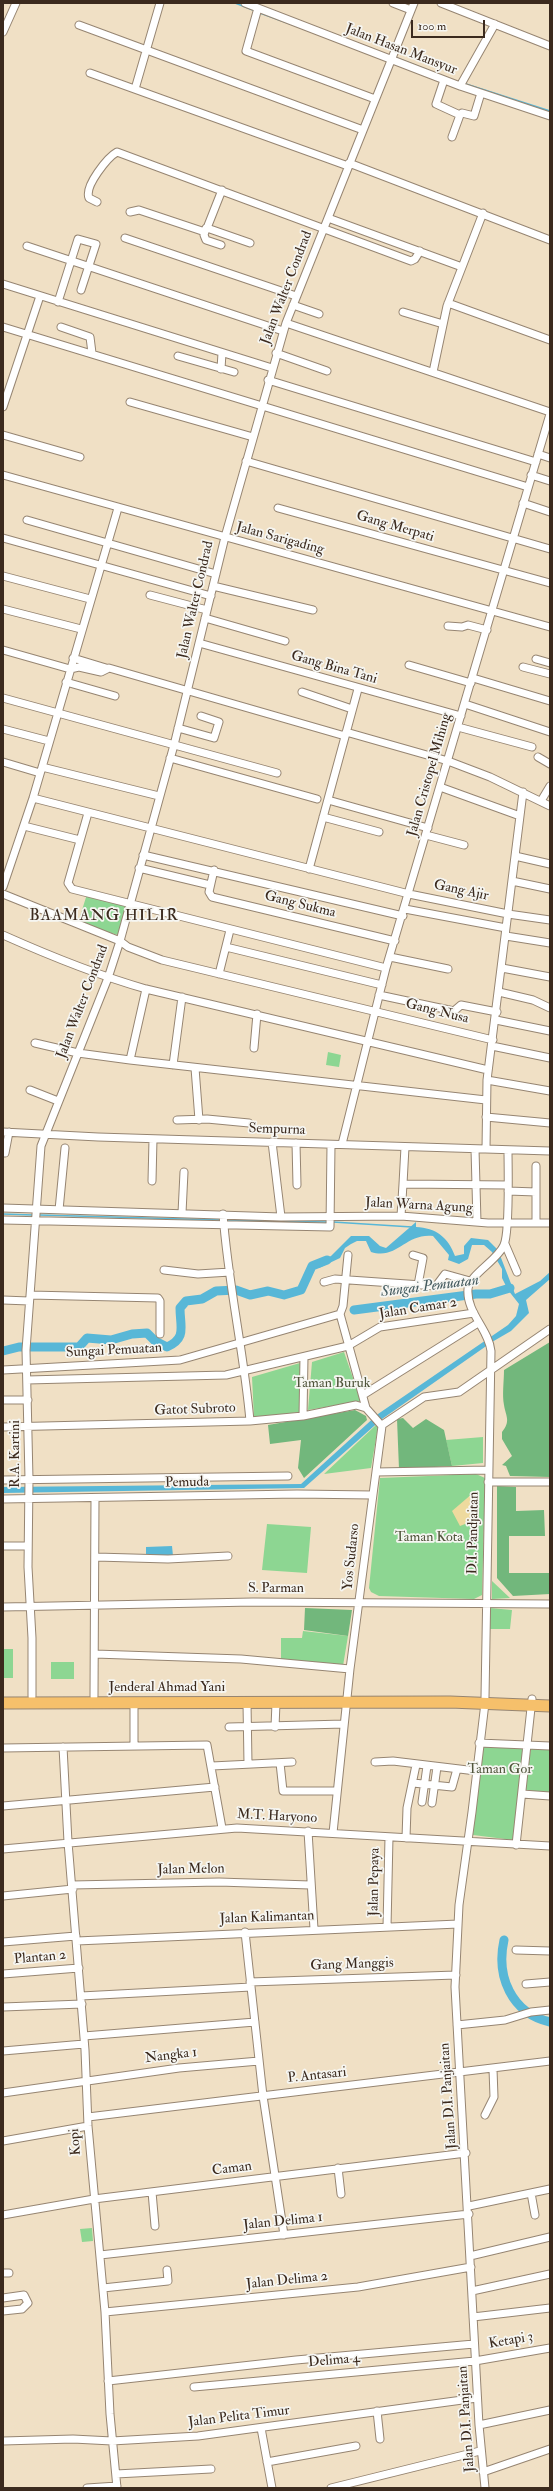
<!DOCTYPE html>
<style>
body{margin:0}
#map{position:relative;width:553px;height:2491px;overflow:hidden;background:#f0e0c5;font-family:"IM FELL Double Pica",serif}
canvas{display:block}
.frame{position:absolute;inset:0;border:4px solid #3b2a1e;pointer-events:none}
.scale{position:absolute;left:411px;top:20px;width:74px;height:18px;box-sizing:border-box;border:2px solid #3b2a1e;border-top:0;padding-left:5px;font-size:12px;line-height:14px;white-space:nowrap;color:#3b2a1e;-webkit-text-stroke:3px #f6f6f2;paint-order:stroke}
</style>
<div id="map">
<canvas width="553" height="2491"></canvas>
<div class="frame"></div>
<div class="scale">100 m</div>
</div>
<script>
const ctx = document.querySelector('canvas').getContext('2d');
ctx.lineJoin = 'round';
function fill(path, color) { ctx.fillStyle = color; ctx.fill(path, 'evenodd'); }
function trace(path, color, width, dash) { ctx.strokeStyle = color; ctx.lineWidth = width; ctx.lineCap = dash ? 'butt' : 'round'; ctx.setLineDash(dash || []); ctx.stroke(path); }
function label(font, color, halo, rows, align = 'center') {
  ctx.font = font + ' "IM FELL Double Pica",serif'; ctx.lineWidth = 3.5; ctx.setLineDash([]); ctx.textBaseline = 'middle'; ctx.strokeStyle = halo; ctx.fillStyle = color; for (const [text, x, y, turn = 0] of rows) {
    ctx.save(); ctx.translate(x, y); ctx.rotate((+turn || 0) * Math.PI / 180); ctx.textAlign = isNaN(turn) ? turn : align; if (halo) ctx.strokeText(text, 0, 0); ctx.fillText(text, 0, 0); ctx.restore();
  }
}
const green = new Path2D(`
 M87,894L127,906L118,935L78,923Z
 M328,1052L341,1055L339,1067L326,1065Z
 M344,1352L361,1401L308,1410L312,1362Z
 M300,1363V1412L254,1418L252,1377Z
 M376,1425L378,1427L371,1468L324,1474Z
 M483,1437V1463L452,1466L446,1440Z
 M476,1474L485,1478V1482L482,1595L474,1599L379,1596L371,1592L369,1588L380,1478Z
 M267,1524L311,1527L307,1573L262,1570Z
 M492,1581L510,1598L492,1599Z
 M490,1608L512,1610L510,1629H490Z
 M303,1631L348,1636L343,1666L281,1661V1638H302Z
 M3,1649H13V1678H3Z
 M51,1662H74V1679H51Z
 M480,1745L525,1749L513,1840L473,1835Z
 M531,1748L550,1749V1793L525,1790Z
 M92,2228L93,2241L82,2242L80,2229Z`);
const forest = new Path2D(`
 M550,1342V1477L510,1476L506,1466L502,1465L512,1456L502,1439V1432C511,1421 506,1417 504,1405C502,1395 504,1381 504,1370Z
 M355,1410L366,1416L367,1420L304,1478L298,1468L301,1440L270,1444L268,1425Z
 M403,1418L413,1428L426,1419L444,1430L452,1466L399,1469L397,1419Z
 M497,1486L516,1487V1511L544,1510L545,1536H509V1573H549L550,1594L513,1596L497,1578Z
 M305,1608L352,1610L348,1636L304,1630Z`);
const sand = new Path2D(`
 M473,1493L475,1520L460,1526L452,1511Z`);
const water = new Path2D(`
 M416,1222V1227C436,1228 448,1237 455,1256L464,1254V1246L471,1238L488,1240L498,1250L515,1294L540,1281L550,1272V1279L526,1300L529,1313L511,1331L492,1342L382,1419L304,1488L3,1493V1487L301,1484L378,1414L508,1325L516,1316L519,1304L508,1290L502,1278V1269L492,1252L484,1245H472L468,1259L459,1264L448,1260L449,1255L433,1236C405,1233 398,1260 371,1252L366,1241H357L351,1244L345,1248L340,1258L319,1268L317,1262L331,1256L351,1236H369L380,1246L386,1248Z
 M172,1546L173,1556L146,1557V1547Z`);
const stream = new Path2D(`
 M235,3L253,10
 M260,13L315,33
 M397,58L430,71
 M466,84L550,111
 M3,1214L33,1215
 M39,1215L221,1220
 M227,1220L327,1222
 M333,1222L412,1227`);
const river = new Path2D(`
 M354,1310L476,1294H490L510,1288
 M3,1351L19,1347H79L87,1338L111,1340L132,1334L147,1333L155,1341L167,1347C187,1338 180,1327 180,1308L186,1301L202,1299L216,1291L236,1290L250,1295L268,1291L284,1295L301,1290L312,1266L327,1260
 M504,1940C496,1976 511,2013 550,2022`);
const minor = new Path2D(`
 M245,3L460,86L550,116
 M393,3L411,10
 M441,3L550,46
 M258,8L246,51L375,99
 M79,25L363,130
 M3,32L16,3
 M90,73L348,166
 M444,80L436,104L460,115L452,137
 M460,86L495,24
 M135,89L160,3
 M460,115L462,113L474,116L481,93
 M349,163L550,240
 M222,190L207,228L250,243
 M97,202L89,198C84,186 108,157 117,152L411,261L415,259L420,251
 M130,212L139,210L205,232
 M328,218L462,267
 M206,228L204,235L206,240L221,245
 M125,238L296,296
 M27,246L283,331
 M3,284L272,368
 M58,302L78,239L96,244L81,290
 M448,303L550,340
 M293,305L319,314
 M403,312L443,324
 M286,323L550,412
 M3,327L528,487
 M61,327L90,337L92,353
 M276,353L327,371
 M178,356L234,372
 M221,369L222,353
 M433,372L447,306L483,213
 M268,380L536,462
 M130,402L253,437
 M3,407L40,296
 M3,435L80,457
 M538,454L550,458
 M246,461L550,549
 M3,475L550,627
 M531,475L550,481
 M523,503L550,512
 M278,508L550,583
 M27,520L216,574
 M3,538L211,596
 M3,576L90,599
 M213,586L313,610
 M150,595L207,610
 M3,609L81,629
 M205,618L285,641
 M448,626L462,627L468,625L487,630
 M199,643L461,716
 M3,650L70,669L79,667L101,672L109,668L345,736
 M73,658L106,668
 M536,659L550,663
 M409,665L471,683
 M523,667L550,674
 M473,678L550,701
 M66,682L115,696
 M302,692L352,709
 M3,698L277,773
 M465,704L550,732
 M458,727L532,747
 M178,728L214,738L219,722L201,716
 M3,729L49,741
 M346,732L448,761L490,777L550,806
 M538,757L550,764
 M170,758L317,799
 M3,762L40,773
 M42,767L159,796
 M440,787L520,816
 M33,798L409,894L508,914L550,920
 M328,800L428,828
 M541,801L550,786
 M88,813L68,883L72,889L386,968
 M323,817L379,832
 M24,826L80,840
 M426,835L464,845
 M143,855L403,916
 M515,856L550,864
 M139,868L210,885
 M309,869L358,689
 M214,870L209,892L212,897L395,941
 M512,881L550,889
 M3,887L33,798L118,508
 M3,894L120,941L128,947L162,960L493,1040
 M405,909L506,928
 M3,935C50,956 97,975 146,989L488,1070
 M506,936L550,943
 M226,947L382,985
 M390,957L448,969
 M502,968L550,977
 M219,974L230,930
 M499,992L533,1000L550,1008
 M379,995L454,1011L461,1005L497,1012
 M496,1020L550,1031
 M35,1043L78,1053L130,1060L486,1100
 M492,1046L550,1058
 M254,1048L257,1014
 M130,1060L146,989
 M173,1065L182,997
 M195,1068L199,1120
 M487,1080L550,1091
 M30,1090L58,1101
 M486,1117L550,1123
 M177,1120L207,1119L249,1123
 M3,1132L98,1137L550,1151
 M272,1142L281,1217
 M296,1143L297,1185
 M342,1144L386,968L550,414
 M405,1147L403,1184L508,1185
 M475,1149L477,1222
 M486,1149L487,1080L523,792
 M5,1153L9,1132
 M152,1181L153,1139
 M508,1191L536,1192V1166
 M536,1192V1223
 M3,1208L281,1217L401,1216L488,1223H550
 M59,1210L65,1148
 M182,1213L184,1172
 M223,1214C228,1284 244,1352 250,1421
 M401,1216L403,1184
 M3,1220L330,1227L331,1145
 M505,1244L517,1272
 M413,1255L423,1258L418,1285
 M164,1270L198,1274L230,1272
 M324,1282L335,1279L436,1286L445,1274L470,1281
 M30,1295L158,1298L160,1301V1334
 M3,1300L29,1301
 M340,1314L366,1408
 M340,1314L343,1306L348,1255
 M3,1370L180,1360L340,1314
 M27,1380L226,1375L348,1346L380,1327L474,1313
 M363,1395L478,1323
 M3,1400H28
 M303,1416L304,1357
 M382,1425L424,1397L459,1392L550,1329
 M3,1427L250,1421L303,1416L356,1405L366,1408L382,1426L350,1669L333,1833
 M376,1472L488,1470
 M3,1480L288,1476
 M488,1482H550
 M3,1499L297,1494L372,1495
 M3,1546H28
 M96,1557L168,1559L228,1556
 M3,1607L253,1602L550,1604
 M95,1654L241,1659L350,1669
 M32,1696V1638L28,1567L29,1479L26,1350L41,1146L108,978L120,941L174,745L225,537L286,323L414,3
 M94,1696L95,1498
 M485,1697L491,1351C489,1330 466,1312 468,1289C469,1275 498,1260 504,1245C510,1231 508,1169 508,1150
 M134,1703V1746
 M247,1703L248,1764
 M485,1703L472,1812L459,1905L455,1987L479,2425L485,2488
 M229,1727L344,1724
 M275,1727L276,1703
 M479,1743L550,1746
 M63,1747L68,1842L85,2050L88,2126L105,2312L110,2414L117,2488
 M3,1748L207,1745L222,1828
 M375,1762L393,1761L476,1771
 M280,1763L283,1791H337
 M212,1766L292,1762
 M413,1783L452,1787L457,1769
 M522,1794L550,1796
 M422,1802L427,1766
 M432,1803L437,1767
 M3,1806L215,1787
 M308,1831L314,1929
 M406,1838L407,1808L416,1765
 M516,1845L532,1699
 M3,1849L237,1828L550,1846
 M72,1885L219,1882L310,1885
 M3,1896L73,1889
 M387,1927L389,1837
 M245,1932L263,2096L284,2235
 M77,1941L458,1924
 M3,1942L76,1936
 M516,1950L550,1951
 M3,1974L79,1968
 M250,1982L456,1975
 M526,1984L550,1982
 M81,1996L251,1987
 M3,2007L82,2004
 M457,2025L505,2020L531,2012L550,2010
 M84,2036L255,2022
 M3,2051L84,2044
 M3,2093L179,2068L259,2061
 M485,2115L494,2097L493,2069
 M88,2117L550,2061
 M3,2141L88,2126
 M338,2168L341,2194
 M152,2192L155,2226
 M531,2193L535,2215
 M469,2206L550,2189
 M3,2215L94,2199L466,2153
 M100,2255L469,2214
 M470,2256L550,2237
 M3,2273H9
 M103,2288L168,2281L167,2270
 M472,2291L550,2274
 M3,2298L24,2295L28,2303L22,2309L3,2311
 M105,2312L358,2287L471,2267
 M473,2317L550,2308
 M108,2381L296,2360L474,2344
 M194,2387L475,2361L550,2348
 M377,2411L380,2439
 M479,2425L550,2410
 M261,2428L272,2488
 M3,2441L73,2439L112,2441L198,2436L477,2398
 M267,2462L356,2446
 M483,2472L550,2449
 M116,2474L211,2469
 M87,2488L117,2486
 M331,2488L480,2451`);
const highway = new Path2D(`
 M3,1703L450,1702L550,1706`);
const streetNames = [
 ["Jalan Hasan Mansyur",401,50,21],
 ["Jalan Walter Condrad",287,288,-69],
 ["Gang Merpati",395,527,16],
 ["Jalan Sarigading",280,539,15],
 ["Jalan Walter Condrad",196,600,-77],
 ["Gang Bina Tani",334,668,16],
 ["Jalan Cristopel Mihing",430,775,-74],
 ["Gang Ajir",461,891,12],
 ["Gang Sukma",300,905,14],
 ["Jalan Walter Condrad",83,1002,-69],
 ["Gang Nusa",437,1012,14],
 ["Sempurna",277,1130,2],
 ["Jalan Warna Agung",419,1206,3],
 ["Jalan Camar 2",418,1309,-9],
 ["Sungai Pemuatan",114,1351,-3],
 ["Gatot Subroto",195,1410,-2],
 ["R.A. Kartini",16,1454,-90],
 ["Pemuda",187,1483,-1],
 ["D.I. Pandjaitan",474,1533,-89],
 ["Yos Sudarso",352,1557,-84],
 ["S. Parman",276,1589],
 ["Jenderal Ahmad Yani",167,1688],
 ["M.T. Haryono",277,1817,3],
 ["Jalan Melon",191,1870,-1],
 ["Jalan Pepaya",375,1882,-89],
 ["Jalan Kalimantan",267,1918,-2],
 ["Plantan 2",40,1958,-5],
 ["Gang Manggis",352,1965,-2],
 ["Nangka 1",171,2056,-7],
 ["P. Antasari",317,2076,-6],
 ["Jalan D.I. Panjaitan",449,2096,-94],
 ["Kopi",76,2142,-94],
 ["Caman",232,2169,-7],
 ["Jalan Delima 1",283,2222,-6],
 ["Jalan Delima 2",287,2281,-6],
 ["Ketapi 3",511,2341,-10],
 ["Delima 4",334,2361,-5],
 ["Jalan Pelita Timur",239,2417,-7],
 ["Jalan D.I. Panjaitan",467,2419,-94]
];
const parkNames = [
 ["Taman Buruk",332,1384],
 ["Taman Kota",429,1538],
 ["Taman Gor",500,1770]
];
const waterNames = [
 ["Sungai Pemuatan",430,1287,-7]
];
const quarterNames = [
 ["BAAMANG HILIR",104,917]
];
fill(green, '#8dd692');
fill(forest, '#72b77c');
fill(sand, '#eeda9e');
fill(water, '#58b7d7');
trace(stream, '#58b7d7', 1.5);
trace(river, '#58b7d7', 9);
trace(minor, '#968572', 9);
trace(highway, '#968572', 13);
trace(minor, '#fff', 7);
trace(highway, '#f6c06b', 11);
label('14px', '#3b2a1e', '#f6f6f2', streetNames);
label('14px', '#50553b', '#f6f6f2', parkNames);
label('italic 15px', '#455b5f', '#f6f6f2', waterNames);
ctx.letterSpacing = '1px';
label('16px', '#3b2a1e', '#f6f6f2', quarterNames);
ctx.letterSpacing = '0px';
</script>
